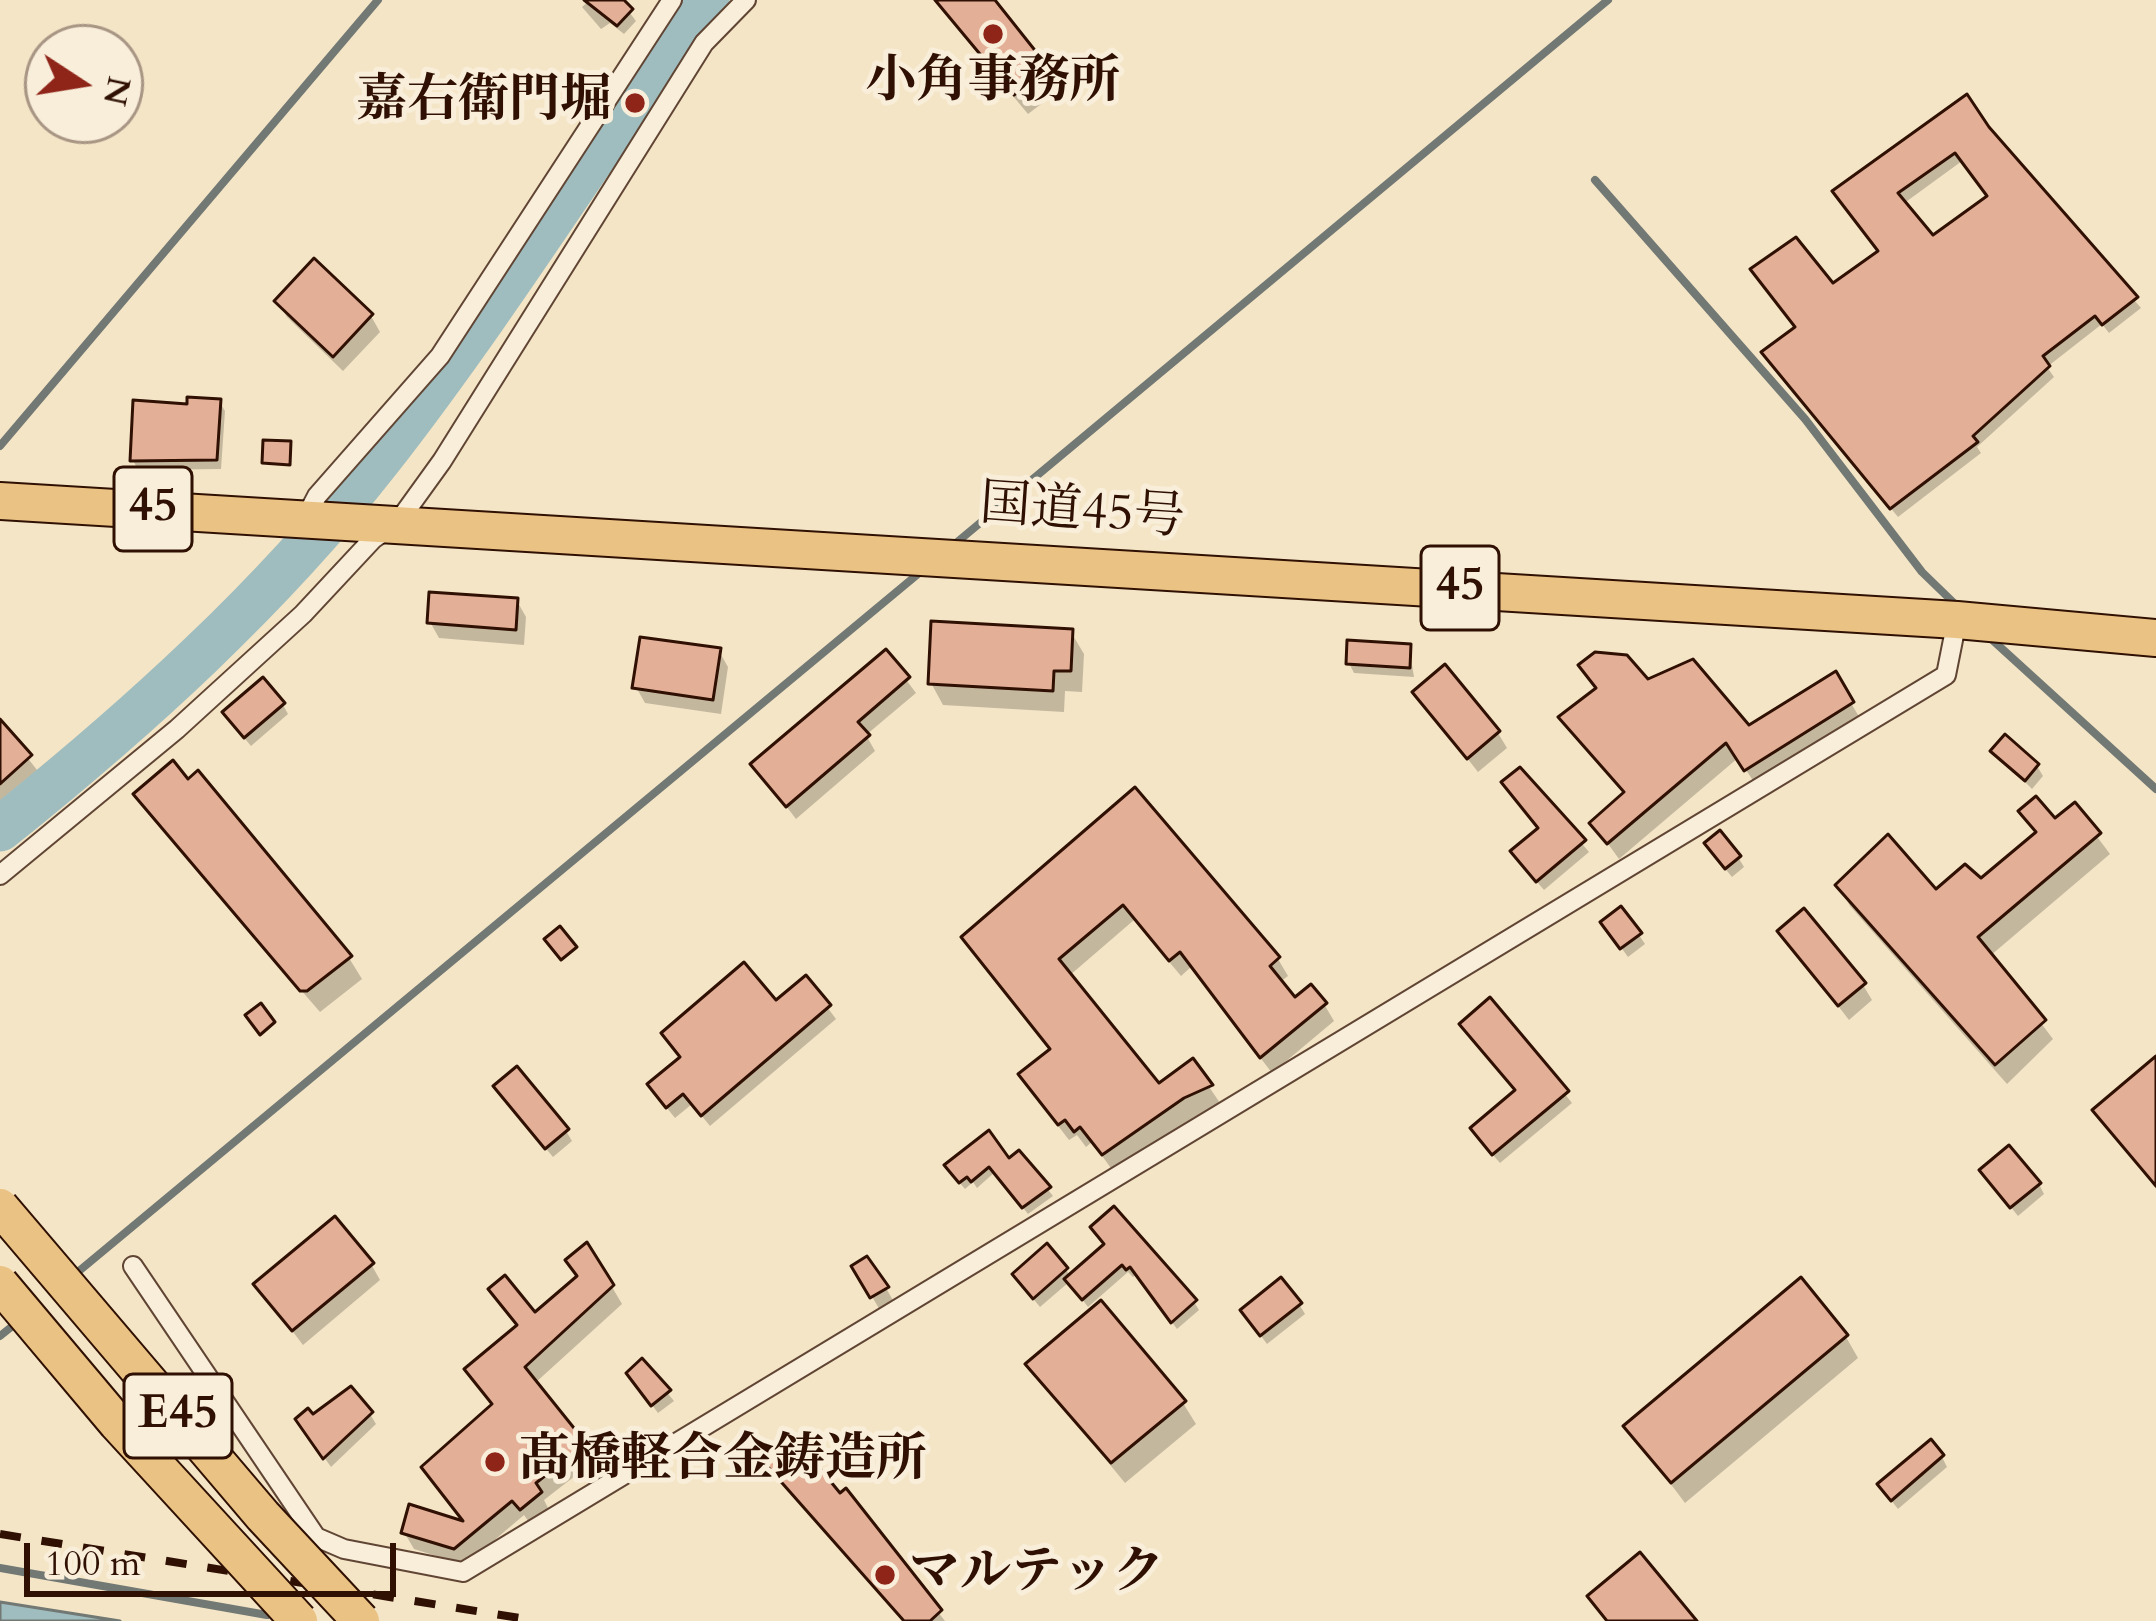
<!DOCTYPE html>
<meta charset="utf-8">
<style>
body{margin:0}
#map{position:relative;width:2156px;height:1621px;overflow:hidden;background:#f4e5c6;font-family:Cardo,serif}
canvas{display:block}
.north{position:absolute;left:24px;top:24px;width:120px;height:120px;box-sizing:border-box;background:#f8eeda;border:3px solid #a89584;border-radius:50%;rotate:102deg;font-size:33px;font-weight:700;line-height:48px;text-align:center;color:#2f1003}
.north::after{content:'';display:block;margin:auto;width:42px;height:54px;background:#8f2418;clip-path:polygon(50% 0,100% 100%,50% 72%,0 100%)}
.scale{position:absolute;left:24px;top:1543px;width:372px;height:54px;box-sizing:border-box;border:6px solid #2f1003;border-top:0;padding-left:15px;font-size:36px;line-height:42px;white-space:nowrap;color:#2f1003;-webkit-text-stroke:9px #f8eeda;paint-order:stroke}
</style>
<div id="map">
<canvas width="2156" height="1621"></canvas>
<div class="north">N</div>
<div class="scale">100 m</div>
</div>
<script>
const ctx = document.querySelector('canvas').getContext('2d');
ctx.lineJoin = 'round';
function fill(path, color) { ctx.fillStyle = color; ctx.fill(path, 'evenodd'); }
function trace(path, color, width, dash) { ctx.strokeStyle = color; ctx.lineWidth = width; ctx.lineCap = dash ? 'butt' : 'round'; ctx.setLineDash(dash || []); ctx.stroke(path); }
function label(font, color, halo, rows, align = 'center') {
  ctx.font = font + ' Cardo,"Noto Serif JP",serif'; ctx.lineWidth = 10; ctx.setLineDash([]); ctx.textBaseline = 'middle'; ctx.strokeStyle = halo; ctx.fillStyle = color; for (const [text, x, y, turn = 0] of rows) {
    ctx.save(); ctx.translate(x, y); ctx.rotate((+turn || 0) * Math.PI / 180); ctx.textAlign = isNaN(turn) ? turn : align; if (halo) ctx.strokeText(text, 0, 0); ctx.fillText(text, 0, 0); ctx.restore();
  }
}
const water = new Path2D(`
 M0,1602L120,1621H0Z`);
const shadow = new Path2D(`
 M590,0H620L636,21L624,34L610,23L601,29L582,7Z
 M933,0H991L1058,91L1028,114Z
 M1986,129L2141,308L2109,333L2102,324L2047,367L2054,377L1977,447L1981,453L1898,517L1770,362L1832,288L1881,253L1842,201ZM1962,161L1990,198L1932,239L1903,204Z
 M277,301L371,316L380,332L343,371L287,317Z
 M219,401L225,411L221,469L138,470L133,460Z
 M517,601L526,617L524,645L439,638L430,622Z
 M1071,632L1084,654L1082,692L1065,691L1064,712L943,705L931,683Z
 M1409,647L1414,677L1354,673L1349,663Z
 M719,651L728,667L721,714L645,703L636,687Z
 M886,653L916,693L866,735L875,751L796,819L754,764Z
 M1581,666L1647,683L1749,729L1835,676L1861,720L1756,785L1738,758L1619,859L1593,823L1625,795L1562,718L1598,691Z
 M1416,693L1498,733L1507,748L1478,772Z
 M283,705L288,714L251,746L231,722Z
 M0,723L41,775L9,804L0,800Z
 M1994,751L2037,766L2043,776L2032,789Z
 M1520,771L1589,852L1544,890L1520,862L1540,829Z
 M188,783L349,958L362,979L320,1012L150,816L137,795Z
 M1134,791L1278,959L1288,976L1280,982L1295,1001L1324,1004L1334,1021L1272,1073L1191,967L1181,976L1134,920L1069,976L1158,1087L1193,1063L1220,1103L1113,1171L1092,1142L1086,1147L1077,1135L1069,1140L1032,1092L1022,1075L1052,1051L965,938Z
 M2074,806L2110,854L1990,956L2053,1039L2007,1084L1850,906L1838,885L1936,893L1981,882L2037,835L2022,812L2055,822Z
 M1713,854L1738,857L1744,867L1732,877Z
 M1610,932L1639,935L1645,944L1628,957Z
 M1781,932L1863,985L1872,1000L1849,1020Z
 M806,979L836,1019L710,1126L692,1104L675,1118L658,1097Z
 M1490,1001L1572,1103L1500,1163L1479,1139L1517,1092Z
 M2156,1068V1189L2096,1111Z
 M503,1097L566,1131L572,1141L553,1157Z
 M1019,1154L1053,1196L1028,1214L995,1172L977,1188L973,1182L965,1189L952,1174L1009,1162Z
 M1989,1180L2039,1184L2044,1194L2018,1216Z
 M1106,1246L1194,1302L1199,1310L1177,1329L1137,1274L1133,1277L1128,1272L1088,1307L1069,1282L1040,1307L1021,1284L1066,1269L1070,1277Z
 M371,1264L380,1280L303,1345L257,1285Z
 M855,1267L886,1288L895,1304L881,1312Z
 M612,1287L622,1304L534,1384L593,1462L544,1500L549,1510L531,1525L524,1515L465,1565L414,1549L404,1532L466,1525L494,1407L467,1370L519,1327L492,1289L534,1317Z
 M1299,1304L1305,1314L1267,1344L1249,1320Z
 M1846,1337L1858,1358L1685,1503L1627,1426Z
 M642,1362L674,1401L658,1413L635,1382Z
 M1028,1365L1183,1403L1196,1424L1125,1483Z
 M370,1414L376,1424L331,1467L304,1429L312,1418Z
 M1942,1457L1947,1467L1898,1509L1887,1495Z
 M770,1469L839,1497L845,1492L945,1621H904Z`);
const stream = new Path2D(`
 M1595,180L1805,419L1922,572L1956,605
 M0,446L378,0
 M950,548L1608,0
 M1988,636L2156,789
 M73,1276L924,569
 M0,1336L20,1320
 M0,1568L267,1615`);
const river = new Path2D(`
 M0,829C136,720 270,599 378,461C486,323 581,172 681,29L707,0`);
const building = new Path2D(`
 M584,0H624L633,9L617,26Z
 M935,0H995L1049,68L1014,95Z
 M1967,94L1989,127L2138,297L2102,325L2095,316L2043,356L2050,366L1973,436L1978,442L1890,509L1761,352L1795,327L1750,269L1796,237L1833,283L1878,251L1832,191ZM1955,153L1987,196L1933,235L1898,193Z
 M314,258L373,314L333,357L274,301Z
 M187,397L221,399L217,460L130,461L133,400L187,404Z
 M263,440L291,441L290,465L262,463Z
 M429,592L518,598L516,630L427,623Z
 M931,621L1073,629L1071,671H1054L1053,691L928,684Z
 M640,637L721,648L713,700L632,688Z
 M1347,640L1411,644L1410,668L1346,664Z
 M886,649L910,677L858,722L870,735L786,807L750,764Z
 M1595,652L1627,655L1648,679L1693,659L1749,725L1836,671L1854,702L1744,771L1726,743L1607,844L1589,823L1624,792L1558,717L1596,688L1578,665Z
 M1445,664L1500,731L1467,759L1412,692Z
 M263,677L285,703L244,738L222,712Z
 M0,719L32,755L0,784Z
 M2005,734L2039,764L2025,781L1990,751Z
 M173,760L188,779L198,770L352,956L307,991H300L133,794Z
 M1520,767L1586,840L1536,882L1510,851L1538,828L1501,782Z
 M1135,787L1280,957L1270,966L1295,997L1311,984L1327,1003L1260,1058L1180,952L1169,961L1123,905L1059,959L1159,1083L1193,1058L1213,1085L1184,1098L1102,1155L1080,1127L1074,1132L1065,1120L1058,1125L1018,1074L1050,1049L961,937Z
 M2036,796L2055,818L2075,802L2101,833L1978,937L2046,1020L1995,1065L1835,885L1888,834L1936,889L1965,864L1981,878L2036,832L2018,811Z
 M1720,830L1741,856L1725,869L1704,843Z
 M1621,906L1642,933L1620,949L1600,922Z
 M1804,908L1866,983L1838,1006L1777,931Z
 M560,926L577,947L561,960L544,939Z
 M744,962L776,1000L806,975L831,1005L701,1116L683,1094L666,1108L647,1084L680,1057L661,1033Z
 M1490,997L1569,1091L1492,1155L1470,1128L1515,1090L1459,1024Z
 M261,1003L275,1022L260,1035L245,1015Z
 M2156,1056V1186L2092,1110Z
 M517,1066L569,1129L545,1149L493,1086Z
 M989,1130L1009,1158L1019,1150L1051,1187L1022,1208L989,1167L971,1182L967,1177L959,1183L944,1165Z
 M2009,1145L2041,1183L2010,1208L1979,1170Z
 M1114,1206L1197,1300L1171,1323L1130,1267L1126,1270L1122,1265L1082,1300L1064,1279L1104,1244L1090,1227Z
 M335,1216L374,1263L292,1331L253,1284Z
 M587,1242L614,1285L525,1367L586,1443L536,1483L542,1492L520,1510L512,1501L454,1549L401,1533L409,1504L463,1521L421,1467L492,1404L464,1369L517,1325L488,1289L505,1275L535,1312L577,1276L565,1260Z
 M1047,1243L1068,1268L1033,1299L1012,1274Z
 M867,1256L889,1287L870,1298L851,1266Z
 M1281,1277L1302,1303L1260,1336L1240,1310Z
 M1801,1277L1848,1335L1671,1483L1623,1426Z
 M1101,1300L1186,1401L1111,1463L1025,1364Z
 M642,1358L671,1390L651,1406L626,1373Z
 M351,1386L373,1412L323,1459L295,1419L308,1408L313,1414Z
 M791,1433L840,1493L846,1488L942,1610L930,1621H904L760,1458Z
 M1931,1439L1944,1455L1891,1501L1877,1484Z
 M1640,1552L1697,1621H1607L1587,1596Z`);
const street = new Path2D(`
 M306,517L317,496L440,356L672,0
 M0,875L177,729L303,614L373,539L398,522L442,461L704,43L746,0
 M133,1266L316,1537L344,1549L463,1572L1946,675L1957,620`);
const highway = new Path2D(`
 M0,501L1957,620L2156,638`);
const rail = new Path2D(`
 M0,1534L538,1621`);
const highwayBridge = new Path2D(`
 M0,1207L263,1516L361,1621
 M0,1284L117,1423L299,1621`);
const markers = [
 [993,34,12,"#8f2418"],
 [635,103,12,"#8f2418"],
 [495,1462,12,"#8f2418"],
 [885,1575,12,"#8f2418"]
];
const shields = [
 [153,509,78],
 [1460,588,78],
 [178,1416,108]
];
const shieldNames = [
 ["45",153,509],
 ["45",1460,588],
 ["E45",178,1416]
];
const poiNames = [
 ["小角事務所",993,84,"center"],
 ["嘉右衛門堀",611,103,"right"],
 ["髙橋軽合金鋳造所",519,1462],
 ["マルテック",909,1575]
];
const streetNames = [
 ["国道45号",1082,514,4]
];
fill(water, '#9fbdbe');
trace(water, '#727873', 3);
fill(shadow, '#0003');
trace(stream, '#727873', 8);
trace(river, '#9fbdbe', 45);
fill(building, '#e3af97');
trace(building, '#2f1003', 3);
trace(street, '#604534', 22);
trace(highway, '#2f1003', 40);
trace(street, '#f8eeda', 18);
trace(highway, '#eac283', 36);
trace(rail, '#2f1003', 8, [21, 21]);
trace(highwayBridge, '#2f1003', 40, []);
trace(highwayBridge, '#eac283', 36);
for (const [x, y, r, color] of markers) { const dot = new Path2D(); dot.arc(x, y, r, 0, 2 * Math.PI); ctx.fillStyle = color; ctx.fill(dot); trace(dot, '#f8eeda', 4.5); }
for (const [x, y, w] of shields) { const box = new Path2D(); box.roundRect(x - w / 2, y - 42, w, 84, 9); ctx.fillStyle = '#f8eeda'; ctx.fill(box); trace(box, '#2f1003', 3); }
label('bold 48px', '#2f1003', null, shieldNames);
label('bold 51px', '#2f1003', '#f8eeda', poiNames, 'left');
label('51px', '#2f1003', '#f8eeda', streetNames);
</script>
